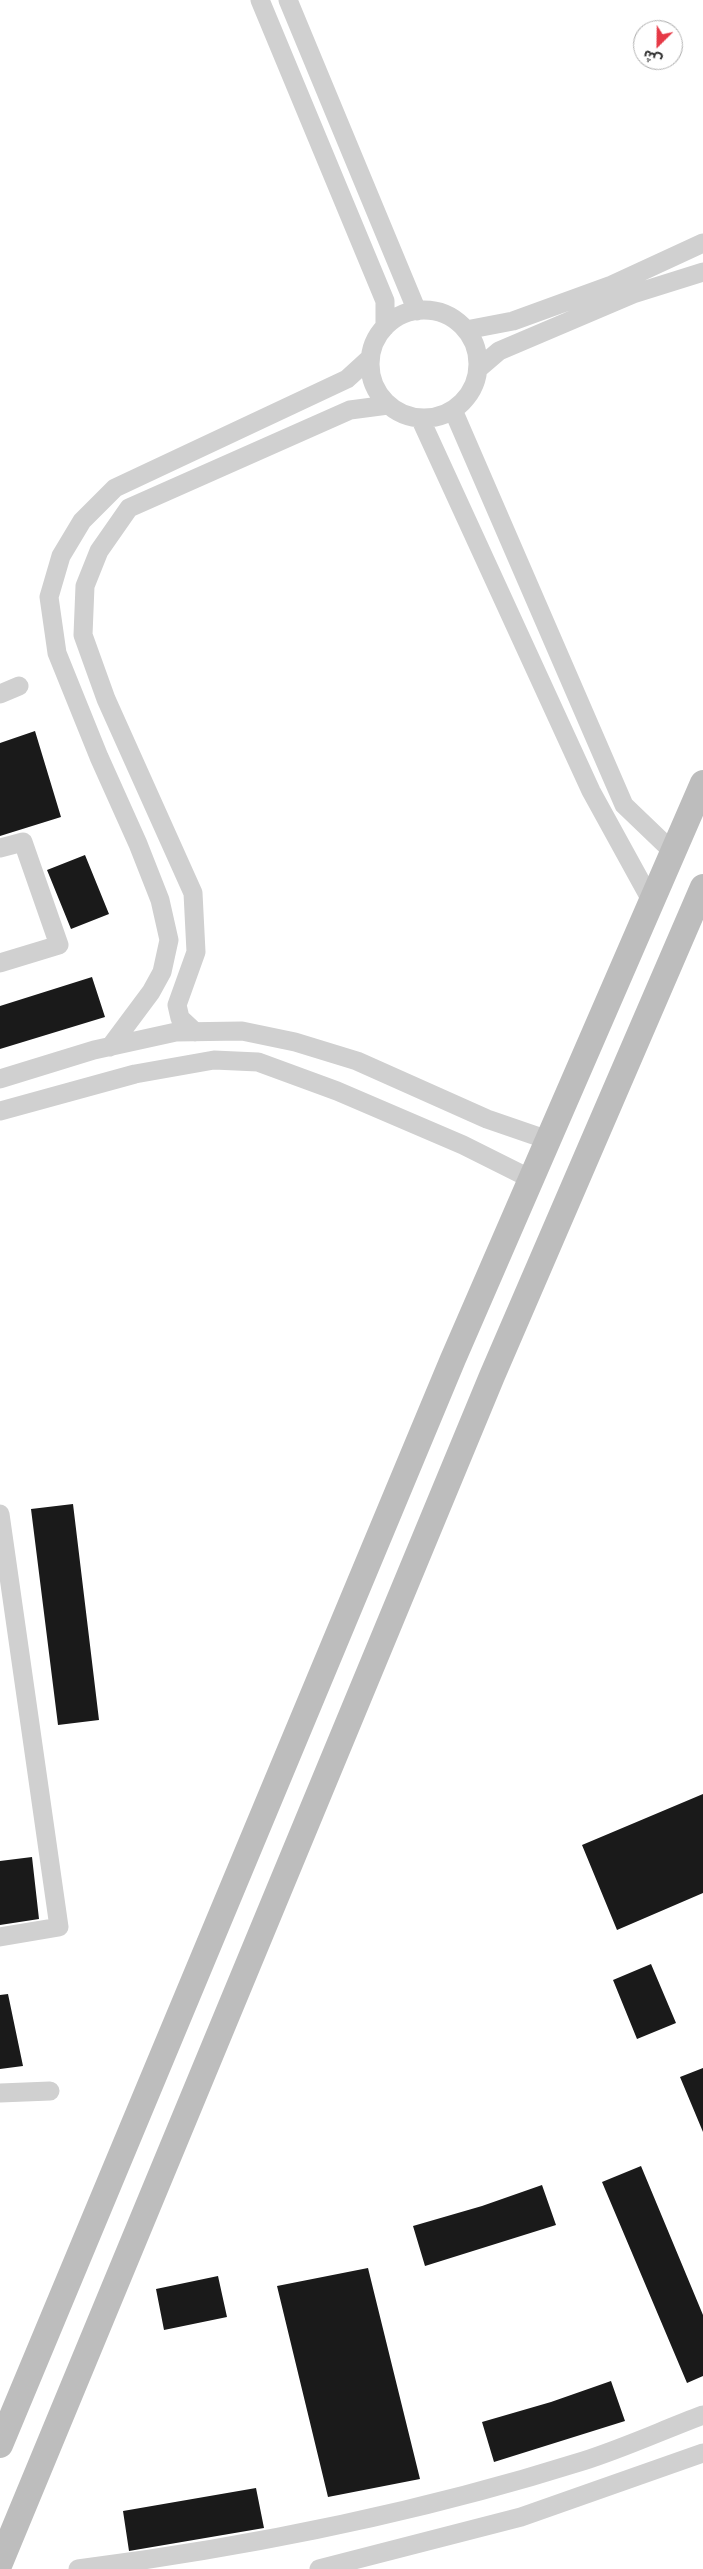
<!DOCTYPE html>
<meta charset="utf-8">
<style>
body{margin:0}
#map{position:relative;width:703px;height:2569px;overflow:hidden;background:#fff;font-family:Jost,"Noto Sans Arabic",sans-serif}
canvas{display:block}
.north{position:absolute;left:633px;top:20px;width:50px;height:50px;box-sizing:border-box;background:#fff;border:1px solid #adadad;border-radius:50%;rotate:203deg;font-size:14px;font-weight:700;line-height:20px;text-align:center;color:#333}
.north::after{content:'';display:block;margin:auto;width:18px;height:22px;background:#e63946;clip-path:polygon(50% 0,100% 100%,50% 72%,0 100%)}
</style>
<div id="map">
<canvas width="703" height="2569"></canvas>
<div class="north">ش</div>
</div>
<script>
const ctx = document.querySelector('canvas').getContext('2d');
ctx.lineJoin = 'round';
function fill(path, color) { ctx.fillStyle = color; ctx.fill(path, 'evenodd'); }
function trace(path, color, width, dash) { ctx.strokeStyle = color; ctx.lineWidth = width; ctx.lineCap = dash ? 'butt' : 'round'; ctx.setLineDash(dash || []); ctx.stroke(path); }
const building = new Path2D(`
 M35,731L61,817L0,836V743Z
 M85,855L109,914L71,929L47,870Z
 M92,977L105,1017L0,1049V1006Z
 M73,1504L99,1720L58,1725L31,1509Z
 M703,1794V1893L617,1930L582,1845Z
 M32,1857L39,1919L0,1925V1861Z
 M651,1964L676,2023L637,2039L613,1980Z
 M8,1994L23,2066L0,2069V1995Z
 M703,2068V2132L680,2077Z
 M641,2166L703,2315V2376L687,2383L602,2182Z
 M542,2185L556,2225L425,2266L413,2226L482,2206Z
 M368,2268L420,2479L328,2497L277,2286Z
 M218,2276L227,2317L164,2330L156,2289Z
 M611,2381L625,2421L494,2462L482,2422L551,2402Z
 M256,2488L264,2528L129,2551L123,2511Z`);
const minor = new Path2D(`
 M260,0L385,301V327
 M288,0L417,311
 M370 364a54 54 0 1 1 108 0a54 54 0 1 1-108 0Z
 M466,330L513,321L612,285L703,243
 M478,369L499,351L633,294L703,272
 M453,410L624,805L673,852
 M420,418L591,791L652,902
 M0,694L19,686
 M0,848L23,842L59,945L0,963
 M195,1032L180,1018L177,1005L196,952L193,893L106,699L83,635L85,586L99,551L129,508L350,410L388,405
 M110,1047L151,992L162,972L169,940L160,900L138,844L99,757L57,653L49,597L61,556L82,521L115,488L347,379L370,358
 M0,1079L94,1050L176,1032L242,1031L295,1042L357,1061L487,1119L548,1140
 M0,1111L135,1074L214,1060L258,1062L337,1091L463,1145L531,1179
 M0,1514L59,1927L0,1937
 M0,2093L50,2091
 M78,2569C249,2547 418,2513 583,2461C624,2448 663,2430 703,2415
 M319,2569L521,2517L703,2453`);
const secondary = new Path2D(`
 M0,2445L453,1359L703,783
 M0,2563L492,1376L703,887`);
fill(building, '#1a1a1a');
trace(minor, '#d0d0d0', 19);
trace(secondary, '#bdbdbd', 26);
</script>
